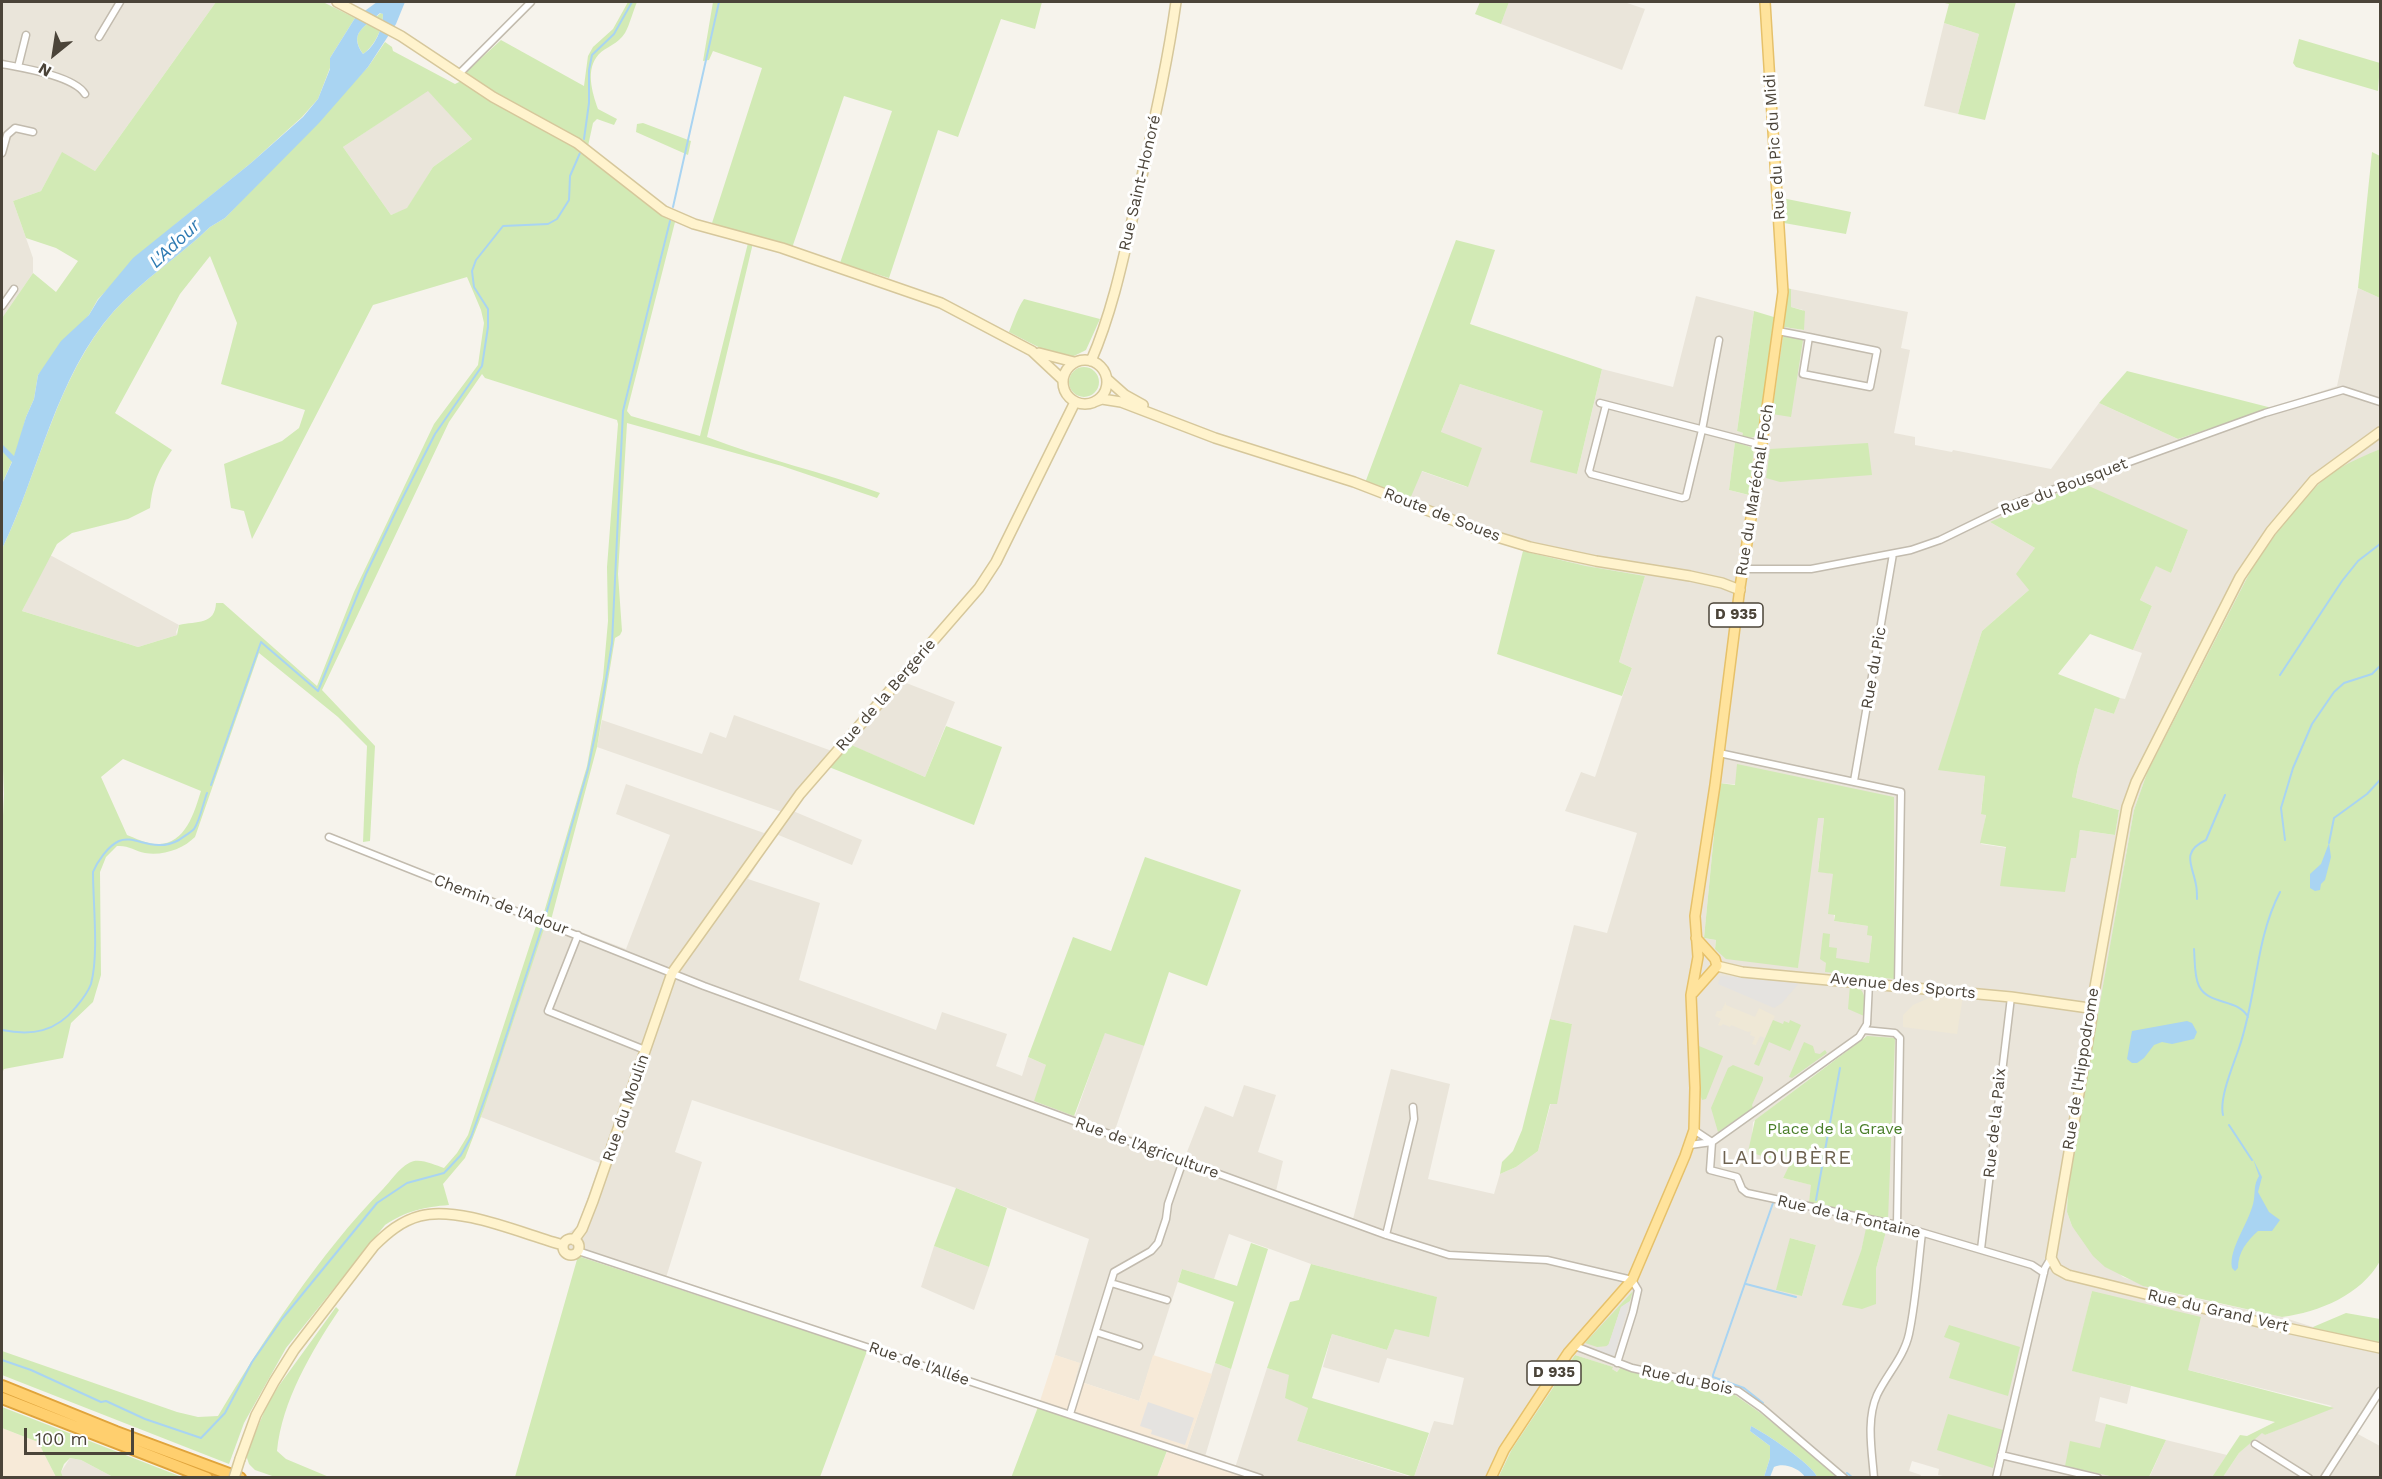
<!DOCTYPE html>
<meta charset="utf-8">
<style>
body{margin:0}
#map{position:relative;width:2382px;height:1479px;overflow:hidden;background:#f6f3ec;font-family:"Work Sans",sans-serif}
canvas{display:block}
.frame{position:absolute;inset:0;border:3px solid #4b4439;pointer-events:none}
.north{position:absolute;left:24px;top:24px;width:60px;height:60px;-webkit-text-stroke:4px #fff;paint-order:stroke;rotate:210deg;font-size:16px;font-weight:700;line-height:24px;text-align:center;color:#4b4439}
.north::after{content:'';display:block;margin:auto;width:21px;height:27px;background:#4b4439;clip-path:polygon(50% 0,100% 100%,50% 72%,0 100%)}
.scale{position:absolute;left:24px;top:1428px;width:110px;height:27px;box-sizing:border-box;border:3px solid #4b4439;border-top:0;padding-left:8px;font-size:18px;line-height:21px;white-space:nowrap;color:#4b4439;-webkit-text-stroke:4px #fff;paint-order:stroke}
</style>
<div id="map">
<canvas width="2382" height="1479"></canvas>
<div class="frame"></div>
<div class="north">N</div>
<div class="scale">100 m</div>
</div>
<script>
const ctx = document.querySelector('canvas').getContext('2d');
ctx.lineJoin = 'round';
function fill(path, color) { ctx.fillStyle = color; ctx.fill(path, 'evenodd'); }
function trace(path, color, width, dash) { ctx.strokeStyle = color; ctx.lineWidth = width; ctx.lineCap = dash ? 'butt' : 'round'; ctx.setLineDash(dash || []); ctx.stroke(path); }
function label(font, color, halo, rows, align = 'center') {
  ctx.font = font + ' "Work Sans",sans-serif'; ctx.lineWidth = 6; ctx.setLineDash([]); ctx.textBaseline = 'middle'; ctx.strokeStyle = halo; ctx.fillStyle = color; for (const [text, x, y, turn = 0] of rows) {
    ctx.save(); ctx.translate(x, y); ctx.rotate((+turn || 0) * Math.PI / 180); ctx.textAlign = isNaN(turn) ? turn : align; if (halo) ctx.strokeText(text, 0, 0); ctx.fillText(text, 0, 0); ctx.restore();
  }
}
const residential = new Path2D(`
 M2,2H216L95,171L62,153L41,191L13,201L33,258V273L2,318Z
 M1509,2H1624L1645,9L1622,70L1501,24Z
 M1944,23L1979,34L1958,114L1924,106Z
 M428,90L472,139L433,167L407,209L391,215L343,147Z
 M1787,288L1785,327L1804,330L1803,310L1791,307V289L1908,312L1901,348L1910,350L1894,433L1915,437V445L1952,452L1953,450L2051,469L2099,403L2178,439L2337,386L2358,288L2380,298V449L2337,470L2319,485L2271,540L2251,570L2147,773L2134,810L2067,1196V1212L2072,1226L2123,1277L2161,1291L2282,1317L2313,1327L2315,1329L2358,1340L2380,1343V1396L2356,1433L2380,1446V1477H2223L2239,1453L2262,1432L2265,1435L2332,1406L2188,1370L2092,1291L2073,1371L2131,1386L2127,1404L2100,1397L2095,1421L2106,1424L2101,1448L2065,1465L2114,1477H1948L1938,1475L1939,1469L1912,1461L1909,1471L1921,1475L1920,1477H1838L1762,1414L1732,1393L1713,1386L1620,1368L1617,1372L1612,1369V1367L1575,1355L1512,1449L1498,1477H1414L1434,1421L1453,1425L1464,1378L1387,1358L1379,1383L1323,1367L1332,1334L1387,1350L1395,1329L1436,1297L1311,1264L1229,1234L1214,1279L1182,1269L1139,1401L1075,1380L1079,1363L1055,1355L1089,1239L956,1188L692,1100L675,1152L702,1162L664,1284L557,1249L562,1237L577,1227L600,1163L481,1117L547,919L626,949L670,835L616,814L626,784L764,833L782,812L597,747L602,720L702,754L710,732L726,738L734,715L840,754L793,811L862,840L852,865L776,834L748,879L820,903L799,980L936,1030L942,1012L1007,1034L996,1066L1022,1076L1028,1057L1046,1065L1075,1116L1105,1032L1144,1046L1115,1130L1185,1157L1205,1106L1233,1117L1244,1085L1276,1095L1258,1152L1283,1161L1276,1191L1353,1219L1391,1069L1450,1084L1428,1179L1494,1194L1500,1174L1516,1167L1538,1151L1572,1024L1550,1019L1574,925L1607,933L1637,833L1565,811L1581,772L1595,777L1632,668L1619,662L1645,576L1590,567L1523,551L1407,505L1421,471L1467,487L1441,432L1460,384L1543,411L1577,474L1602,369L1673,387L1696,296L1754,311L1737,431L1743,433ZM1735,442L1754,448L1748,495L1729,490ZM1990,522L2188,530L2171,573L2156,565L2140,600L2152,606L2133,650L2142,653L2125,699L2120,698L2114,714L2095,708L2078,767L2072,797L2119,810L2115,835L2080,830L2075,858L1981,844L1986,814L1981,813L1985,776L1939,769L1982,631L2029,590L2035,548ZM1719,783L1894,797L1893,979L1826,963L1823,959H1836L1869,963L1872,936L1868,926L1834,921L1833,874L1818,871L1824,818L1736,808L1799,958L1798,967L1715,949L1716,940L1704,938ZM1866,1036L1809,1202L1812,1185L1783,1178L1789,1167L1788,1157L1775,1154L1769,1157L1751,1153L1753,1122ZM1868,1224L1887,1228L1876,1269L1875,1294L1861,1251ZM1790,1238L1816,1245L1802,1296Z
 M50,555L179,625L176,632L177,635L138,647L22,611Z
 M896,679L955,702L925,777L841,741Z
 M934,1246L989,1267L974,1310L921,1287Z
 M1215,1363L1231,1369L1204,1460L1185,1454Z
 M1267,1368L1290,1375L1308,1408L1297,1441L1411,1477L1253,1478L1234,1471Z
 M2166,1440L2227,1455L2212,1477L2149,1478Z
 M70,1458L81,1460L113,1477H63L61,1472Z`);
const commercial = new Path2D(`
 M1055,1355L1080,1363L1075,1380L1139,1401L1153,1355L1212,1374L1185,1454L1253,1477H1157L1168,1449L1038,1407Z
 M2,1428L38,1442L56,1477H2Z`);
const education = new Path2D(`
 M1936,995L1963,996L1957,1034L1903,1027V1015L1913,1005Z
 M1726,1002V1005L1755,1017L1759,1008L1775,1016L1765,1038L1760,1036L1756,1045L1752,1044L1755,1037L1750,1035L1751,1031L1748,1032L1731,1025L1730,1027L1723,1024L1721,1026L1718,1025L1721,1019L1715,1016L1717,1011H1721Z`);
const green = new Path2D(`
 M216,2H323L355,18L330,58V68L318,99L302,117L251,163L177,223L98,299L89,315L38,375L34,399L26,417L18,448L2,484V318L33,273L56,292L78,261L56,248L26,238L13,201L41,191L62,152L95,171Z
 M628,2H637C633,11 630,24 625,33C618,44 606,47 599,54C585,69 592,92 598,109L617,119L614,125L597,119L593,123L588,146L481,86L464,74L501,40L584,86L588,56L593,47L613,29Z
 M713,2H1042L1035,29L1001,19L958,137L938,130L889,278L840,263L892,111L844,96L792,248L712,223L762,68L713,51L709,60L703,61Z
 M1480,2H1509L1501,24L1475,14Z
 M1940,2H2016L1985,120L1958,114L1979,34L1944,23L1949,4Z
 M381,13L383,14C383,28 375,46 363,54C348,32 365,27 381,13Z
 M2299,39L2380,63L2378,91L2296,67L2293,63Z
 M385,42L392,47L393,51L455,84L461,81L577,147L666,218L675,222L627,411L631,416L700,436L748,243H753L707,437C763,459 823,472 880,493L877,498L782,466L627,423L618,574L622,631L620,635L615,638L597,747L551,920L542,919L587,766L603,678L608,621L607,567L618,424L617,420L485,378L482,374L449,422L322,690L375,746L370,841L363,842L367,746L338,717L259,653L195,837C183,849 163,856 145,853C135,851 128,845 117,846L106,857L100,872L101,975L93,1002L71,1023L63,1058L4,1069L2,1073V837L4,794L2,745V549C40,470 55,379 114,311C142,280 180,256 210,227L225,218L368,67ZM428,91L472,139L433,167L407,208L391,215L343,147ZM210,256L237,323L221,384L305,410L299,428L282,441L224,464L231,508L244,511L252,539L373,305L467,277L481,310L484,323L478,365L434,424L354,592L317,686L223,603H216C215,625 197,621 179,625L177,635L138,647L22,611L57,544L72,533L128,519L150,508C153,482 158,471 172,450L115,413L180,294ZM123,759L201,791C194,813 185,847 154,844C145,843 135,838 127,835L101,777Z
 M643,123L691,141L688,155L636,132L637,124Z
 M2372,152L2380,156V298L2358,288Z
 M1782,198L1851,212L1846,234L1784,223Z
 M1456,240L1495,250L1470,324L1602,369L1577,474L1530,462L1543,411L1460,384L1441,432L1482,448L1468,487L1422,471L1410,499L1365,483Z
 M1787,288L1791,289V307L1805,311L1804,330L1784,327Z
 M1024,299L1100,319L1086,350L1072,357L1048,352L1009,332C1014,320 1017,309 1024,299Z
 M1754,311L1777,318L1760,430L1757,436L1750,438L1742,437L1743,433L1737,431Z
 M1788,335L1801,338L1803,340L1791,417L1772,414L1783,337Z
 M1069 382a15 15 0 1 1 30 0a15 15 0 1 1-30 0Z
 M2127,371L2272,408L2178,439L2099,403Z
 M1735,442L1754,448L1749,495L1729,490Z
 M1868,443L1872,475L1780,482L1766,478L1770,449Z
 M2380,449V1261C2361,1295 2319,1312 2282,1317L2143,1286L2105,1267L2093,1256L2072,1226L2067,1212L2068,1184L2134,810L2147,773L2251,570C2270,541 2309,486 2338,469C2352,461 2366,455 2380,449Z
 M2082,483L2188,530L2171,573L2156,566L2140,600L2152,606L2133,650L2090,634L2058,674L2120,698L2114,714L2095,708L2078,767L2072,797L2119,810L2115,835L2080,830L2076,858H2071L2065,892L2000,886L2006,847L1980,843L1986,815L1981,814L1985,776L1938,770L1982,631L2029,590L2016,574L2035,548L1990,522Z
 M1523,551L1586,566L1645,576L1619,662L1632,668L1622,696L1497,654Z
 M946,726L1002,747L974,825L829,767L849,744L925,777Z
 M1737,764L1894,797V979L1825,972L1826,963L1820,959L1823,933L1830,934L1829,947L1837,948L1836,958L1869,963L1872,936L1867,935L1868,926L1834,921L1835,915L1828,914L1833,874L1818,872L1824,818H1818L1798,968L1726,959L1715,949L1716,940L1704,938L1719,783L1735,785Z
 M1145,857L1241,890L1207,986L1169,972L1144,1046L1105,1033L1074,1116L1034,1101L1046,1065L1028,1057L1073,937L1111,951Z
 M537,923L545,926L484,1109L465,1158L443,1184L449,1205C424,1207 406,1211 385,1225L286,1348L244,1423L229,1464L2,1375V1351L177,1412L198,1417L218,1416C264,1339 320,1253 383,1189C390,1182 399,1168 409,1163C419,1157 434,1165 444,1168L457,1153L468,1135Z
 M1850,985C1868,987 1865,1003 1864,1016L1848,1009Z
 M1550,1019L1572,1024L1557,1104H1550L1538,1151L1516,1167L1500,1174L1502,1162L1513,1151L1522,1130Z
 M1773,1020L1783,1024L1784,1021L1789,1023L1790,1020L1801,1025L1790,1051L1769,1042L1759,1066L1754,1064Z
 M1867,1036L1895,1038L1888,1220L1809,1202L1811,1185L1783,1178L1789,1166L1787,1163V1157L1775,1154L1773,1159L1748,1152L1755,1120Z
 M1804,1042L1813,1046L1815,1053L1820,1054L1825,1050L1827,1053L1792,1078L1789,1077Z
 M1699,1046L1723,1056L1706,1099L1702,1100L1699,1091Z
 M1733,1065L1763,1077V1080L1752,1105L1753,1108L1718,1132L1711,1108L1728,1068Z
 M956,1188L1007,1208L989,1267L934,1246Z
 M1867,1224L1887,1228L1876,1269V1304L1862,1309L1842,1305L1861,1251Z
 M1790,1238L1816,1245L1802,1296L1776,1290Z
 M1251,1243L1268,1249L1231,1369L1215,1363L1234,1302L1178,1282L1182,1269L1237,1286Z
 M578,1256L867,1351L820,1477H515Z
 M1311,1264L1437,1297L1429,1337L1395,1329L1387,1350L1332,1334L1312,1398L1429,1433L1414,1477L1297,1441L1308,1408L1285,1398L1289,1375L1267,1368L1290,1302L1299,1300Z
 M1633,1291L1630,1301L1621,1307L1608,1346L1597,1347L1585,1343Z
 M2092,1291L2201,1317L2188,1370L2334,1408L2265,1435L2262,1433L2239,1453L2223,1477H2212L2240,1435L2247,1436L2275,1422L2072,1371Z
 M336,1307L339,1310C311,1352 282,1401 277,1451L286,1459L329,1477H275L255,1470L249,1464L246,1455L267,1405L278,1387Z
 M2346,1313L2380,1319V1343L2314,1329L2313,1327Z
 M1949,1325L2020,1347L2008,1396L1949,1378L1960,1343L1944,1337Z
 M1575,1355L1613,1367L1612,1369L1617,1372L1620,1368L1713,1386L1732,1393L1762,1414L1838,1477H1817C1812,1464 1765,1433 1751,1426L1750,1431L1770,1446V1458L1764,1477L1498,1478L1512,1449Z
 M2,1407L182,1477H113L81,1460L70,1458L64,1464L61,1472L63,1477H56L38,1442L2,1428Z
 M1038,1407L1168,1448L1157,1477L1011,1478Z
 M1948,1414L2003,1430L1993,1468L1937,1450Z
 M2106,1424L2166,1440L2149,1477H2114L2065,1466L2070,1441L2100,1448Z`);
const parking = new Path2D(`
 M1722,976L1794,981L1798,984L1782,1003L1774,1008L1718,984L1720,977Z
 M1630,1301L1614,1356L1596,1351L1597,1347L1604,1348L1609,1344L1621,1307Z
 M1148,1402L1194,1418L1185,1445L1151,1434L1152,1430L1140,1426Z`);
const water = new Path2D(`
 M377,2H405L396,24L368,67L319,123L225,218L210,227C180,256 142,280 114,311C55,378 40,470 2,549V484L12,462L2,451V444L14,456L26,417L34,399L38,375L61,341L89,315L98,300L133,258L251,163L303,117L318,99L330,69V58L355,18ZM380,13L383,14C383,28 375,47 363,54C348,33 365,27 380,13Z
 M2329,843L2331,857L2325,880L2321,884L2320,890L2315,891L2310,888V874L2321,864Z
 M2187,1021L2192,1023L2197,1032L2194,1039L2172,1044L2162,1042L2154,1045L2144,1058L2137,1063H2132L2127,1059L2132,1031Z
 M2253,1159L2262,1177L2258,1192L2269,1212L2280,1220L2272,1231H2258C2247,1241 2238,1252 2238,1268L2235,1271L2232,1268C2228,1248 2251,1221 2254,1199C2255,1190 2254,1184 2259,1176Z
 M1751,1426C1765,1433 1812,1464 1817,1477H1805C1799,1468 1784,1462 1774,1467L1770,1477H1764L1770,1458V1446L1750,1431Z`);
const stream = new Path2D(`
 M584,139L589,103V70L592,55L614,34L632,2
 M673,207L719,2
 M2280,675L2342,581L2358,561L2380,544
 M211,785L261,642L318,691L366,574L396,511L435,434L482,366L488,327V309L474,287L472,271L476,260L503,226L548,224L557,219L569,200L570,176L580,153
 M2285,840L2281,808L2293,768L2312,724L2334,692L2344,683L2372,674L2380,666
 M2329,843L2334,818L2367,794L2380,780
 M2197,899C2197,895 2197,889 2196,885C2193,866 2180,852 2206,840L2225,795
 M545,918L588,769L603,697L612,643L623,411L670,221
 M2194,949C2195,960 2194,976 2199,986C2209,1006 2238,998 2248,1017
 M2,1030C32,1036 56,1032 76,1007C82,1000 88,992 91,984C99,954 93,904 93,872C97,862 108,846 119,841C135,834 153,854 179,840C183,837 190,833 194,829C200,820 203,804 207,793
 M2223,1115C2219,1098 2233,1066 2239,1048C2257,997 2255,940 2280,892
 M2229,1125L2252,1160
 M1816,1200L1840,1068
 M1746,1284L1796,1297
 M2,1360L31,1370L101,1402L106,1401L145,1419L201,1438L225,1413L252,1362L282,1319L377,1203L407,1183L444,1173L461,1155L471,1137L493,1076L542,927
 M1763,1403L1744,1388L1713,1377V1375L1773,1203
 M1847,1473L1853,1478`);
const street = new Path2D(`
 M99,37L120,2
 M2,64C23,68 74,76 85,94
 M18,67L26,35
 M458,75L531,2
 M2,153L7,135L15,128L33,132
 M2,306L14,289
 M1778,331L1809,337L1803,374L1870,387L1877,351L1809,337
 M1600,403L1762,445
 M1606,405L1589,471L1591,474L1682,498L1686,497L1702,430L1719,340
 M1743,569H1811L1911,550L1940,540L2016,503L2265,413L2343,390L2380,402
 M1719,753L1901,792L1898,986
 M1854,781L1893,554
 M329,837L704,986L1386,1235L1449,1255L1547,1260L1632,1280L1638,1290L1633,1312L1617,1363
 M578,935L548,1011L645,1050
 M1864,1030L1895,1033L1900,1038L1897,1225
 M1694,1130L1712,1142L1710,1170L1737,1177L1742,1189L1747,1193L1897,1225L2032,1265L2044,1273
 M1690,1145L1712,1142L1859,1037L1867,1024L1869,983
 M1386,1235L1414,1119L1413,1107
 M1981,1249L2011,997
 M578,1251L1260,1478
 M1111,1283L1167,1300
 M1096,1332L1139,1346
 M1575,1346L1632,1368L1738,1391L1762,1408L1844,1478
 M1070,1414L1114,1272L1151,1251L1158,1243L1166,1219L1168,1204L1183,1161
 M2255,1444L2309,1478
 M2001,1455L2098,1478
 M1874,1478C1872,1451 1866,1420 1877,1395C1887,1374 1904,1357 1909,1334C1916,1301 1918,1266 1922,1233
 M1996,1478L2045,1268L2051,1258
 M2324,1478L2380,1391`);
const secondary = new Path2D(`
 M337,2L401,36L493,97L577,143L664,211L694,224L782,248L941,303L1032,351L1063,380
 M1039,353L1074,362
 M1063 382a22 22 0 1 1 44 0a22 22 0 1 1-44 0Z
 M1091,361C1114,308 1125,250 1138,194C1152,130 1167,67 1176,2
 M1107,379L1125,395L1143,405
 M1094,402L1102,399L1121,402L1215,438L1354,482L1494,536L1530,547L1596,561L1690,576L1722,583L1740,590
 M2380,432L2314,480L2271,531L2240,577L2136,782L2127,807L2092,1004L2089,1008L2092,1017L2051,1258L2057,1269L2068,1275L2259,1322L2380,1348
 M1717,966L1742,972L2011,997L2089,1008
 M563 1247a8 8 0 1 1 16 0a8 8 0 1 1-16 0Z
 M574,1240L582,1229L593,1201L672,973L800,794L979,588L996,562L1075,402
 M240,1459L256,1415L274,1382L294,1350L374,1246C387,1233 401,1221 420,1216C458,1205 525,1235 563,1245`);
const primary = new Path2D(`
 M1693,993L1717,966L1715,959L1696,938
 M1491,1478L1504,1450L1568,1353L1632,1280L1685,1156L1694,1130L1695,1088L1691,995L1698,957L1695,916L1715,785L1740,587L1757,480L1783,292L1765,2`);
const highway = new Path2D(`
 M2,1386L116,1432L240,1478
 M2,1398L207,1478`);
const secondaryBridge = new Path2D(`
 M234,1478L240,1459`);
const shields = [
 [1736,615,54],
 [1554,1373,54]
];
const shieldNames = [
 ["D 935",1736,615],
 ["D 935",1554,1373]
];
const streetNames = [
 ["Rue du Pic du Midi",1775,147,-94],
 ["Rue Saint-Honoré",1140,183,-77],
 ["Rue du Bousquet",2064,487,-21],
 ["Rue du Maréchal Foch",1755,490,-81],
 ["Route de Soues",1442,515,21],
 ["Rue du Pic",1874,668,-80],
 ["Rue de la Bergerie",886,695,-49],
 ["Chemin de l'Adour",501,905,21],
 ["Avenue des Sports",1903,986,6],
 ["Rue de l'Hippodrome",2081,1069,-81],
 ["Rue du Moulin",626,1108,-71],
 ["Rue de la Paix",1995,1123,-84],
 ["Rue de l'Agriculture",1147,1148,20],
 ["Rue de la Fontaine",1849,1217,13],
 ["Rue du Grand Vert",2218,1311,13],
 ["Rue de l'Allée",919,1364,19],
 ["Rue du Bois",1687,1380,12]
];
const parkNames = [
 ["Place de la Grave",1835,1129]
];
const waterNames = [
 ["L'Adour",175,244,-43]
];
const quarterNames = [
 ["LALOUBÈRE",1787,1158]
];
fill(residential, '#eae5da');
fill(commercial, '#f7ead8');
fill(education, '#efe8d6');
fill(green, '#d2eab5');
fill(parking, '#e5e3e0');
fill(water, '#a9d4f2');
trace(stream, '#a9d4f2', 2);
trace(street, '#c2bbae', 9);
trace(secondary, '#d6c79b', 12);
trace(primary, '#e6c16a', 12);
trace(highway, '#e0a43c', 14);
trace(street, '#fff', 6);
trace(secondary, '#fff3cd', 9);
trace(primary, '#ffe39c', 9);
trace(highway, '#ffcf6e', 10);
trace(secondaryBridge, '#d6c79b', 12, []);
trace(secondaryBridge, '#fff3cd', 9);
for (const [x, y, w] of shields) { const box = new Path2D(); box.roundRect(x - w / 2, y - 12, w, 24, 4.5); ctx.fillStyle = '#fff'; ctx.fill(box); trace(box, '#4b4439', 1.5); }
label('bold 15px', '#4b4439', null, shieldNames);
label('16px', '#4b4439', '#fff', streetNames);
label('16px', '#4a7f2a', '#fff', parkNames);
label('italic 18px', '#2e7ab2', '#fff', waterNames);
ctx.letterSpacing = '1.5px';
label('20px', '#6e6250', '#fff', quarterNames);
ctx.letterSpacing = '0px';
</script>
